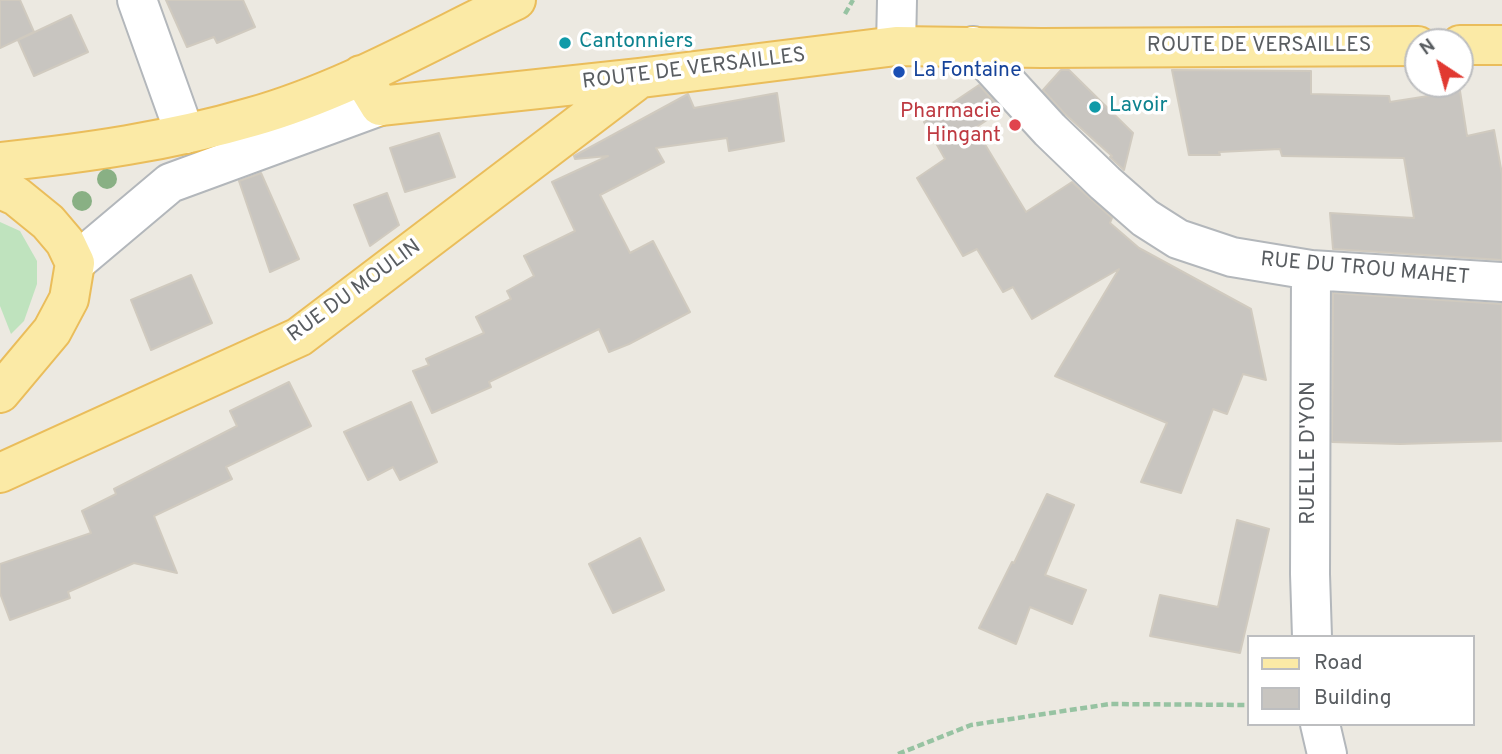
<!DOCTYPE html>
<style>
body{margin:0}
#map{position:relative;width:1502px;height:754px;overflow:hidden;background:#ece9e1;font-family:Overpass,sans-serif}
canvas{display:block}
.legend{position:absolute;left:1247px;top:635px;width:228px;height:91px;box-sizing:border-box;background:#fff;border:2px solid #bdbec0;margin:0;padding:9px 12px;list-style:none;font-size:21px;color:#595d61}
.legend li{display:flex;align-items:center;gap:14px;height:35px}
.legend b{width:35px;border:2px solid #bdbec0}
.north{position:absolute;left:1404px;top:28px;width:70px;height:70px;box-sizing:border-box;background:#fff;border:2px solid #bdbec0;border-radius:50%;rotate:324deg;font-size:19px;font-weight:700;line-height:28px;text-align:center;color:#595d61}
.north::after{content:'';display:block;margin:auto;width:24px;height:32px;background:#e13931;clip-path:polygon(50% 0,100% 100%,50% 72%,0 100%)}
</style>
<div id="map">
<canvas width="1502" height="754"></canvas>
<ul class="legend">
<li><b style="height:9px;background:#fbeaa6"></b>Road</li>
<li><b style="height:19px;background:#c8c5c0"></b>Building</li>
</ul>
<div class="north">N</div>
</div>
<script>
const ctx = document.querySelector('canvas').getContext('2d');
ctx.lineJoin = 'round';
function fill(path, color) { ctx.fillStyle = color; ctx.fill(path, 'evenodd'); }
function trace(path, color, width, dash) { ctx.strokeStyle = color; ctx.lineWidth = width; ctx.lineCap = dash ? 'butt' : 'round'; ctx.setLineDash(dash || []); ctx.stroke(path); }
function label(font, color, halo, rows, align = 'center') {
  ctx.font = font + ' Overpass,sans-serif'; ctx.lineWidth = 7; ctx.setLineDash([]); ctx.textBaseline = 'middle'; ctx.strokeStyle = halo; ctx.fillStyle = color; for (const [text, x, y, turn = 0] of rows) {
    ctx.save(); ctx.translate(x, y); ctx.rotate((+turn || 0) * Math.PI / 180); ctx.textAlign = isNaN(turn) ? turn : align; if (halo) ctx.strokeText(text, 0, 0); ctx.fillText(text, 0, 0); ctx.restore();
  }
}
const green = new Path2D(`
 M0,222L20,231L37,261V284L24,321L11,334L0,306Z`);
const building = new Path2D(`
 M0,0H20L34,32L0,48Z
 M166,0H243L255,27L217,43L214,37L187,47Z
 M71,15L88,52L34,76L18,40Z
 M1061,70H1069L1133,133L1124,170L1110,157L1112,156L1065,114L1043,90Z
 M1172,70L1311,71V94L1389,96L1390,102L1460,91L1467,136L1494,130L1502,174V260L1333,249L1330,213L1414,218L1404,158L1282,156L1280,149L1219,152L1220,155H1189Z
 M979,85L1002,110L975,128L1026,212L1072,182L1112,218L1110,223L1139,248L1251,309L1266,380L1243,374L1227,414L1213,409L1181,493L1141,482L1167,423L1055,376L1119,269L1032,319L1013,287L1003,292L977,249L963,256L917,178L945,159L924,122Z
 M777,93L784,141L729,151L727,138L656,148L664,162L600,195L630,253L653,241L690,312L629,344L609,352L599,329L489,382L491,387L432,413L413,371L429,365L426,359L484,333L476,317L511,299L507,291L534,276L524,256L575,231L552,182L608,156L575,159L574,156L688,94L694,108Z
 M439,133L455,177L405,192L390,148Z
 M261,173L299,259L270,272L239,181Z
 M387,193L399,225L370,246L354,205Z
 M191,275L212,323L151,350L131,300Z
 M1333,293L1502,304V441L1400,444L1332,442Z
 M289,382L311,426L226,467L232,479L154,516L177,573L134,563L68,592L70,598L10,620L0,593V564L91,533L82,511L116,494L114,489L237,426L230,411Z
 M411,402L437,462L400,480L393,467L368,480L344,432Z
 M1047,494L1074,505L1045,575L1086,590L1072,624L1030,607L1016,644L979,628L1012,562L1014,563Z
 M1237,520L1269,529L1240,653L1150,636L1160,595L1218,607Z
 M640,538L664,590L613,613L589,564Z`);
const path = new Path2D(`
 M845,14L853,0
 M898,754L971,725L1110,704L1248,705`);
const minor = new Path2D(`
 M137,0L185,134
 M896,46L897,0
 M973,46L1050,130L1105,183L1145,218L1178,239L1232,257L1311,270L1502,282
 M75,263L170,183L380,106
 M1311,270L1310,574L1312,637
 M1320,724L1327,754`);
const major = new Path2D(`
 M1460,45H1502
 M361,75L380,106L640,78L896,46L1042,48L1418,46
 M0,162C85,153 170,141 252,117C344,91 430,41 516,0
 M0,189L16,196L48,222L65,242L75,263L69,299L52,331L0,393
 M0,473L299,337L640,78`);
const trees = [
 [107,179],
 [82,201]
];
const markers = [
 [565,43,7,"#0f9aa8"],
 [899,72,7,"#1a4fb4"],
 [1095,107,7,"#0f9aa8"],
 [1015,125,7,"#e0444e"]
];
const cultureNames = [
 ["Cantonniers",579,43],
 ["Lavoir",1109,107]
];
const streetNames = [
 ["ROUTE DE VERSAILLES",1259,47],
 ["ROUTE DE VERSAILLES",694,70,-7],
 ["RUE DU TROU MAHET",1365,270,5],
 ["RUE DU MOULIN",355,292,-36],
 ["RUELLE D'YON",1310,453,-90]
];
const transitNames = [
 ["La Fontaine",913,72]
];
const healthNames = [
 ["Pharmacie",1001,113],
 ["Hingant",1001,137]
];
fill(green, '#bfe3be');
fill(building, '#c8c5c0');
trace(building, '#d0cabf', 2);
trace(minor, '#b3b7bb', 42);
trace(major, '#eabd5b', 42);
trace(path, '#97c3a2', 4.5, [7, 3.5]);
trace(minor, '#fff', 38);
trace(major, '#fbeaa6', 38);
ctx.fillStyle = '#89b084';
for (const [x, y] of trees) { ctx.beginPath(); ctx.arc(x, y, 10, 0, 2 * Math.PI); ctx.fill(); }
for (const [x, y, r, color] of markers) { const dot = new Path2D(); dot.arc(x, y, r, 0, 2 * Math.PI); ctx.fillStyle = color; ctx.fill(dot); trace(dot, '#fff', 2.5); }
label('21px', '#0d838f', '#fff', cultureNames, 'left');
label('21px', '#595d61', '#fff', streetNames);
label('21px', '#164399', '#fff', transitNames, 'left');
label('21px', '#be3a42', '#fff', healthNames, 'right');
</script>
